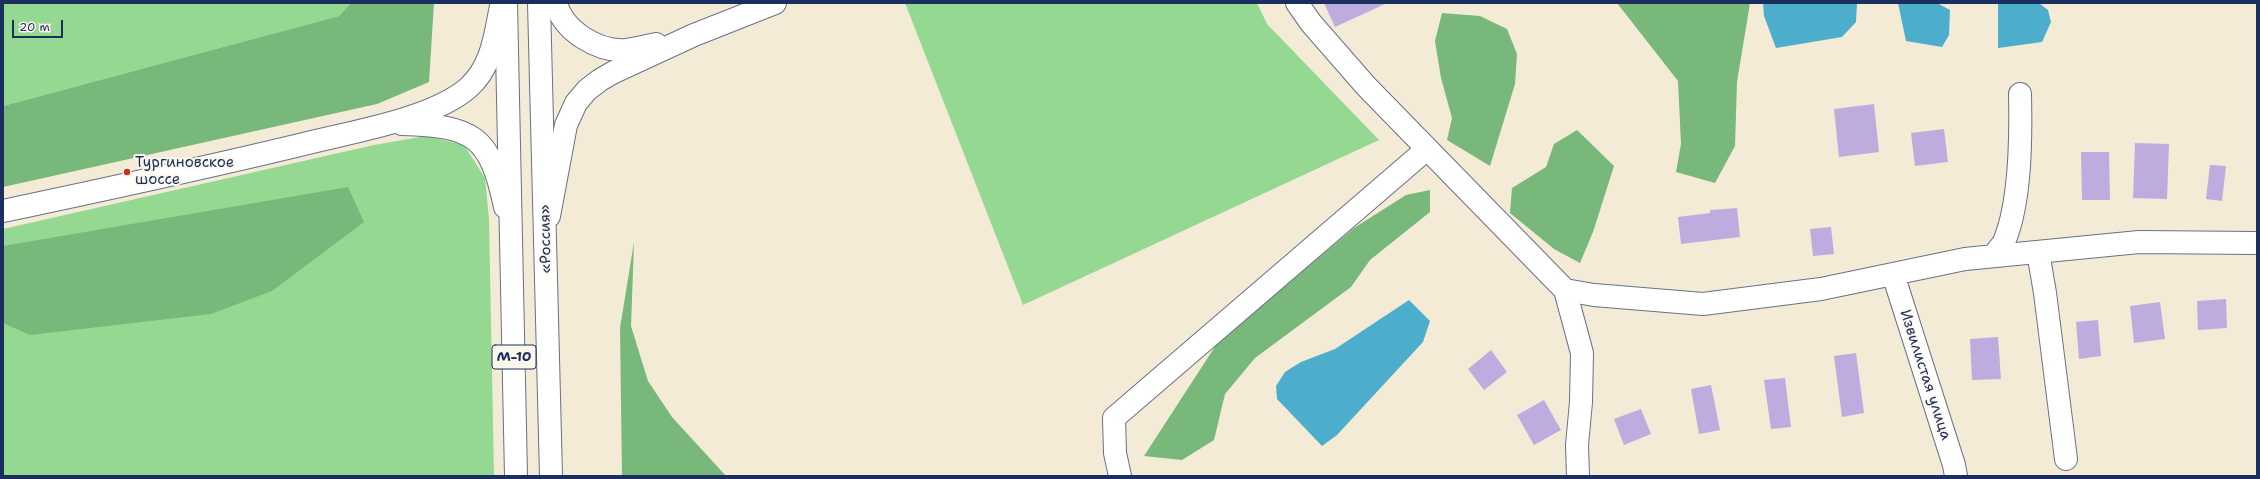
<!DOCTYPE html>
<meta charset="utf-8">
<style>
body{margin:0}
#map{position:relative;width:2260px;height:479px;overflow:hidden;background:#f3ebd5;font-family:"Shantell Sans",sans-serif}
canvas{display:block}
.frame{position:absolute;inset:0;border:4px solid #1b2f5e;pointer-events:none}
.scale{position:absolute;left:12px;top:20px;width:51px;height:18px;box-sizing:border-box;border:2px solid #1b2f5e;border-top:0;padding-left:5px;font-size:12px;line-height:14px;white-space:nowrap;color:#1b2f5e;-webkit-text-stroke:3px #fbf7ec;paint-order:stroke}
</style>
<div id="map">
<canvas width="2260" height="479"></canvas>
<div class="frame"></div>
<div class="scale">20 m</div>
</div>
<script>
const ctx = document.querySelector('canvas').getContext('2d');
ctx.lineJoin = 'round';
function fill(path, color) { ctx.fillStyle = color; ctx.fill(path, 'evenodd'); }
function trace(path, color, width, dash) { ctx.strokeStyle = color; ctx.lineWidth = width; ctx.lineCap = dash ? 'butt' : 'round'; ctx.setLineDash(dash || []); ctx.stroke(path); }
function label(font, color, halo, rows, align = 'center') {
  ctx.font = font + ' "Shantell Sans",sans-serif'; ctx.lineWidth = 4; ctx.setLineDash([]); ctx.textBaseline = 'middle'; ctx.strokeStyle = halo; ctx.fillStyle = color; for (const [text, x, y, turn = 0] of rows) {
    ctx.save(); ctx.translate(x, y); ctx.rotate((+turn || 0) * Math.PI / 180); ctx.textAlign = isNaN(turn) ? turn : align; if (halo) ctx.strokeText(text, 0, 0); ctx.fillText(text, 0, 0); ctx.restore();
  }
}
const green = new Path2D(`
 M3,3H351L339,16L3,106Z
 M905,3H1257L1267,24L1379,140L1023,305Z
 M426,136L464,145L485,178L489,219L494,476H3V229L374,145Z`);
const forest = new Path2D(`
 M351,3H434L429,82L377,104L3,187V106L339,16Z
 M1617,3H1750L1737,82L1735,146L1715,183L1676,172L1681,144L1678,81Z
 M1442,13L1480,16L1507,29L1517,54L1515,84L1490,166L1447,140L1452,118L1441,78L1435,41Z
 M1577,130L1614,166L1593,232L1580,263L1554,249L1510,213L1512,188L1546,167L1554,144Z
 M348,187L364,222L272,291L211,314L30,335L3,323V246Z
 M1430,190V212L1370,260L1351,287L1255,358L1225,394L1214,440L1182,460L1144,456L1218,342L1354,228L1406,195Z
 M634,242L631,326L648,381L672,417L726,476H622L620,328Z`);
const water = new Path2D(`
 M1763,3H1857L1856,22L1842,37L1776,48L1764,16Z
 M1898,3H1937L1950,10L1949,35L1942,47L1906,41Z
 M1998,3H2039L2048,10L2051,22L2042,42L1998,48Z
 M1409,300L1430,321L1423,342L1337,435L1322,446L1277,399L1276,386L1285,372L1301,362L1335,349Z`);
const building = new Path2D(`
 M1324,3H1387L1335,27Z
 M1874,104L1879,152L1839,157L1834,109Z
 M1944,129L1948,162L1915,166L1911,133Z
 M2135,143L2169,144L2167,199L2133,198Z
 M2081,152H2109L2110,200H2082Z
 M2210,165L2226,166L2222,201L2206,199Z
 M1737,208L1740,237L1681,244L1678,217L1710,213V210Z
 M1831,227L1834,254L1813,256L1810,229Z
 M2226,299L2227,328L2198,330L2197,301Z
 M2160,302L2165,339L2134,343L2130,306Z
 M2098,320L2101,356L2079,359L2076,322Z
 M1998,337L2001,379L1972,380L1970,339Z
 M1491,350L1507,372L1484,390L1468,369Z
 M1856,353L1864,413L1842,417L1834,356Z
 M1785,378L1791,427L1771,429L1764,380Z
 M1711,385L1720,430L1699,434L1691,389Z
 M1544,400L1561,430L1534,445L1517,415Z
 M1641,409L1651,434L1624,445L1614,419Z`);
const minor = new Path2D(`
 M1297,3L1311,23L1366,86L1565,290L1594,295L1703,304L1821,289L1965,259L2139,242L2257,243
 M2038,252L2045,293L2066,459
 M1993,256C1996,252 2001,247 2004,242C2021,202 2021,137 2020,94
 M1893,274L1954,465L1956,476
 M1565,290L1582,353L1581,402L1577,445L1578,476
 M1120,476L1115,453L1114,418L1427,149`);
const major = new Path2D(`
 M556,3C563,31 598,52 626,50C636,49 646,46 656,44
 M402,124C473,126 490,135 505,207
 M3,211C107,189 210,167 312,142C357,131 433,118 468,88C492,67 495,36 501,6
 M549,216L566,125L576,103L587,90L600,80L614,72L694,35L775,3`);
const highway = new Path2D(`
 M506,3L516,476
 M539,3L551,476`);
const markers = [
 [127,172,4,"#c8321e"]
];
const shields = [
 [514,357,44]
];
const shieldNames = [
 ["М-10",514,357]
];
const poiNames = [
 ["Тургиновское",135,163],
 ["шоссе",135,180]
];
const streetNames = [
 ["«Россия»",546,239,-91],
 ["Извилистая улица",1925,375,72]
];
fill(green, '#95d891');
fill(forest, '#78b87b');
fill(water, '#4dadcc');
fill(building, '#beacdf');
trace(minor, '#677188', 24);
trace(major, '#677188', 24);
trace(highway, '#677188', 24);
trace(minor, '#fff', 22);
trace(major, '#fff', 22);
trace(highway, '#fff', 22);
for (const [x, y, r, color] of markers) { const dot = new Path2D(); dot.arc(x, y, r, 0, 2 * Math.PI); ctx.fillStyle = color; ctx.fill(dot); trace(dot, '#fbf7ec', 1.5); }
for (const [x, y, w] of shields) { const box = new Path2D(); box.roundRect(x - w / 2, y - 12, w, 24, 3); ctx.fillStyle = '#fbf7ec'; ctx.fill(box); trace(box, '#1b2f5e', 1); }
label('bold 14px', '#1b2f5e', null, shieldNames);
label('15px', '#1b2f5e', '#fbf7ec', poiNames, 'left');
label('15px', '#1b2f5e', '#fbf7ec', streetNames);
</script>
